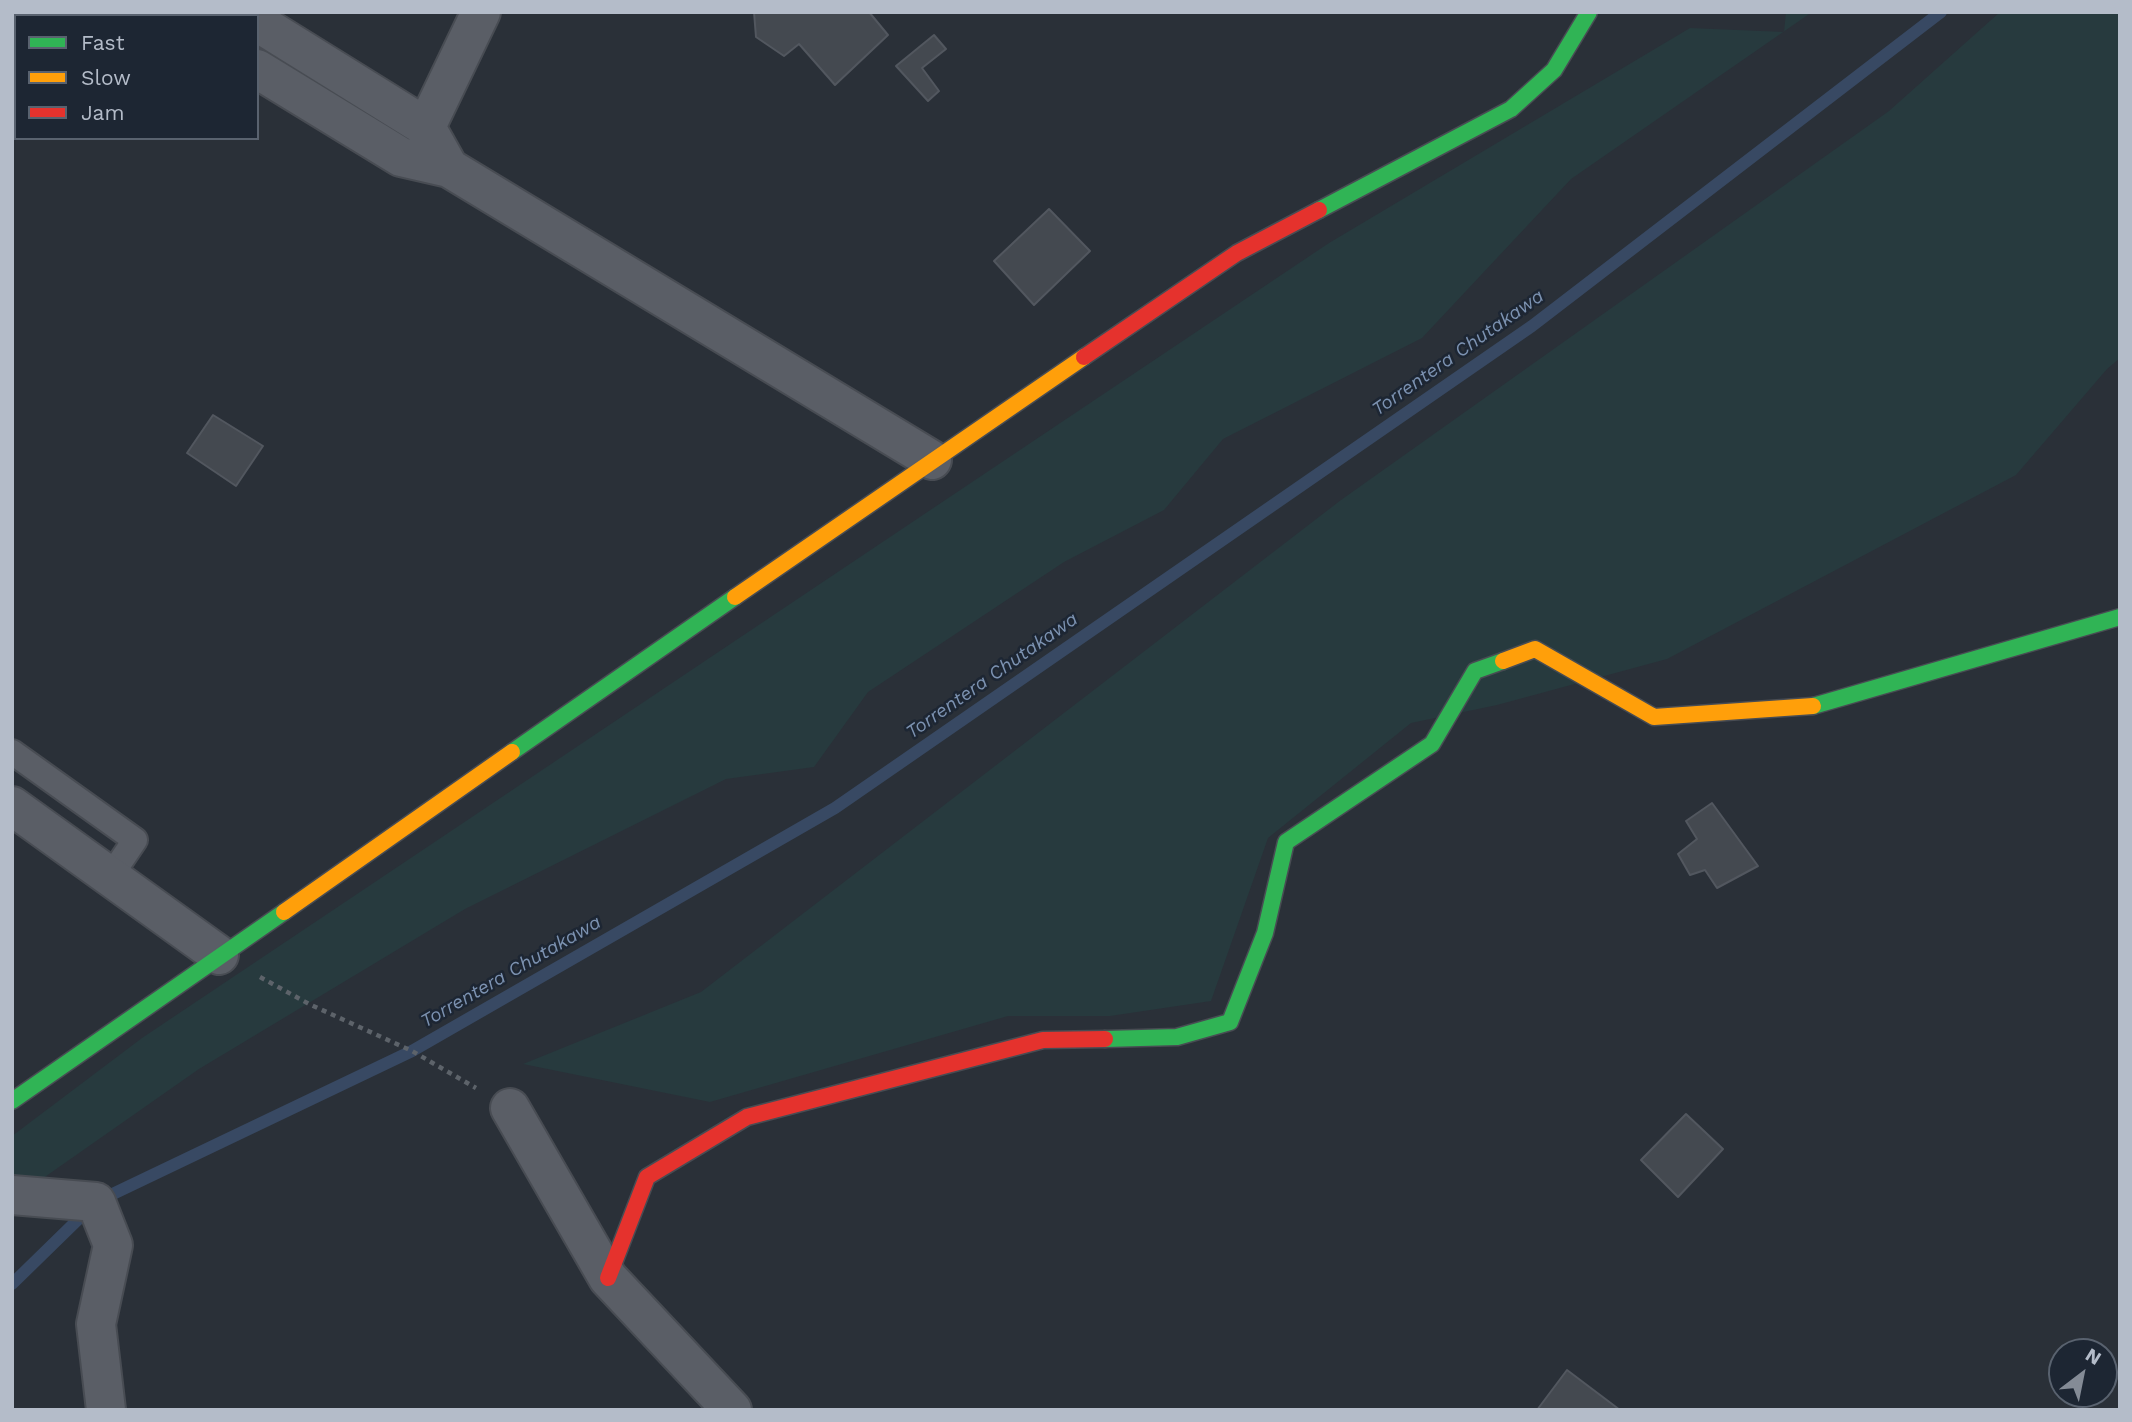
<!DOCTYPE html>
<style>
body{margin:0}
#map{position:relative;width:2132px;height:1422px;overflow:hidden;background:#2a3038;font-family:"Work Sans",sans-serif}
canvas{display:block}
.frame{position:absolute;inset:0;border:14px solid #b4bcc9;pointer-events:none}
.legend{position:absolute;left:14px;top:14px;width:245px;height:126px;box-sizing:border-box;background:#1d2633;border:2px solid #59626f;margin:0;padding:9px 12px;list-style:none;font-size:21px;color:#b4bcc9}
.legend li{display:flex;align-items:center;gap:14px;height:35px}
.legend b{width:35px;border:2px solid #59626f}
.north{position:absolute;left:2048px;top:1338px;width:70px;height:70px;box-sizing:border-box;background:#1d2633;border:2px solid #59626f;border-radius:50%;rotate:32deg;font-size:19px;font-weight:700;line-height:28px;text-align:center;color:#b4bcc9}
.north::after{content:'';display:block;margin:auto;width:24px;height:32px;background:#848b96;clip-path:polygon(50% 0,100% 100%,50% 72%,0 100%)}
</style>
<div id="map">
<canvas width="2132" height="1422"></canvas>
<div class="frame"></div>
<ul class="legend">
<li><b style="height:9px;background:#30b455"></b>Fast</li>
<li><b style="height:9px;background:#ff9f0a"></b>Slow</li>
<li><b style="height:9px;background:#e5322d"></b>Jam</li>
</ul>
<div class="north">N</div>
</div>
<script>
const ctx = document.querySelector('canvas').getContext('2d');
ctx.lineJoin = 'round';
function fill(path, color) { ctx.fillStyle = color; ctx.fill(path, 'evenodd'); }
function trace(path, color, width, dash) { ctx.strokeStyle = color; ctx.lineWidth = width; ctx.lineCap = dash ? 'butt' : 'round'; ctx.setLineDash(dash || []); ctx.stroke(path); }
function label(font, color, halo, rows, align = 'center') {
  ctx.font = font + ' "Work Sans",sans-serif'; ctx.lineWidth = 5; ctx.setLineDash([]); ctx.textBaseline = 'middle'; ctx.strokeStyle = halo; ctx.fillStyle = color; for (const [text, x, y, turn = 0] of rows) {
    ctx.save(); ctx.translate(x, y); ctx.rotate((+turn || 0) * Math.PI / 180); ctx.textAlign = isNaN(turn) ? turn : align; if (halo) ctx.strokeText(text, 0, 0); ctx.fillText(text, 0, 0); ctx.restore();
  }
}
const green = new Path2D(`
 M1786,12H1812L1571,179L1422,338L1223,439L1164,510L1064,562L868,692L814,767L726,779L465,909L199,1069L12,1200V1136L142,1038L1329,243L1690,28L1784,32Z
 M2000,12H2120V358L2107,369L2016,475L1667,659L1497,705L1411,723L1268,838L1211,1001L1110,1016H1008L710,1102L523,1064L701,992L1341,500L1889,111Z`);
const stream = new Path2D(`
 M12,1284L96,1202L412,1051L835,808L1532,326L1941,12`);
const building = new Path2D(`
 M754,12H869L888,35L835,85L799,44L784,56L756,37Z
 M934,35L946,49L922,68L939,91L928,101L896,66Z
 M1049,209L1090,251L1034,305L994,261Z
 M213,415L263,446L236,486L187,453Z
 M1712,803L1758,866L1717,888L1705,870L1690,875L1678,854L1697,839L1686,821Z
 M1686,1114L1723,1149L1678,1197L1641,1160Z
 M1567,1370L1620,1410H1537Z`);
const path = new Path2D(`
 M260,977L309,1004L412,1051L476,1088`);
const lane = new Path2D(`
 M12,752L135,840L110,877`);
const street = new Path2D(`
 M165,12L171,16
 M257,22L426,127L449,168
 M257,69L401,157L449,168L932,460
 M426,127L481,12
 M12,806L219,955
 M510,1108L608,1278L732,1410
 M12,1195L96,1202L113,1245L96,1324L106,1410`);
const fast = new Path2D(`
 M1319,210L1511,109L1554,70L1589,12
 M1813,706L2120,617
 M512,752L735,597
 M1105,1039L1177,1037L1230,1022L1265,933L1286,842L1432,744L1475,671L1503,661
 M12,1101L284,912`);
const slow = new Path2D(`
 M735,597L1084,357
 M1503,661L1535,649L1654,717L1813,706
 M284,912L512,752`);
const jam = new Path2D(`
 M1084,357L1237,253L1319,210
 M608,1278L647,1177L747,1117L1043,1040L1105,1039`);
const waterNames = [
 ["Torrentera Chutakawa",1458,353,-35],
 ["Torrentera Chutakawa",992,676,-35],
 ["Torrentera Chutakawa",511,972,-30]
];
fill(green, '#273a3e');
trace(stream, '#384963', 12);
fill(building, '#444950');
trace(building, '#52575f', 2);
trace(lane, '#484c53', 28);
trace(street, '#484c53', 42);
trace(fast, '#484c53', 19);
trace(slow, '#484c53', 19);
trace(jam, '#484c53', 19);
trace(path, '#5d636a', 4.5, [5, 5]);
trace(lane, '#5a5e66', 24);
trace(street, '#5a5e66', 38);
trace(fast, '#30b455', 16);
trace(slow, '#ff9f0a', 16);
trace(jam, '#e5322d', 16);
label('italic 19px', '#7c92b1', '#1d2633', waterNames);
</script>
